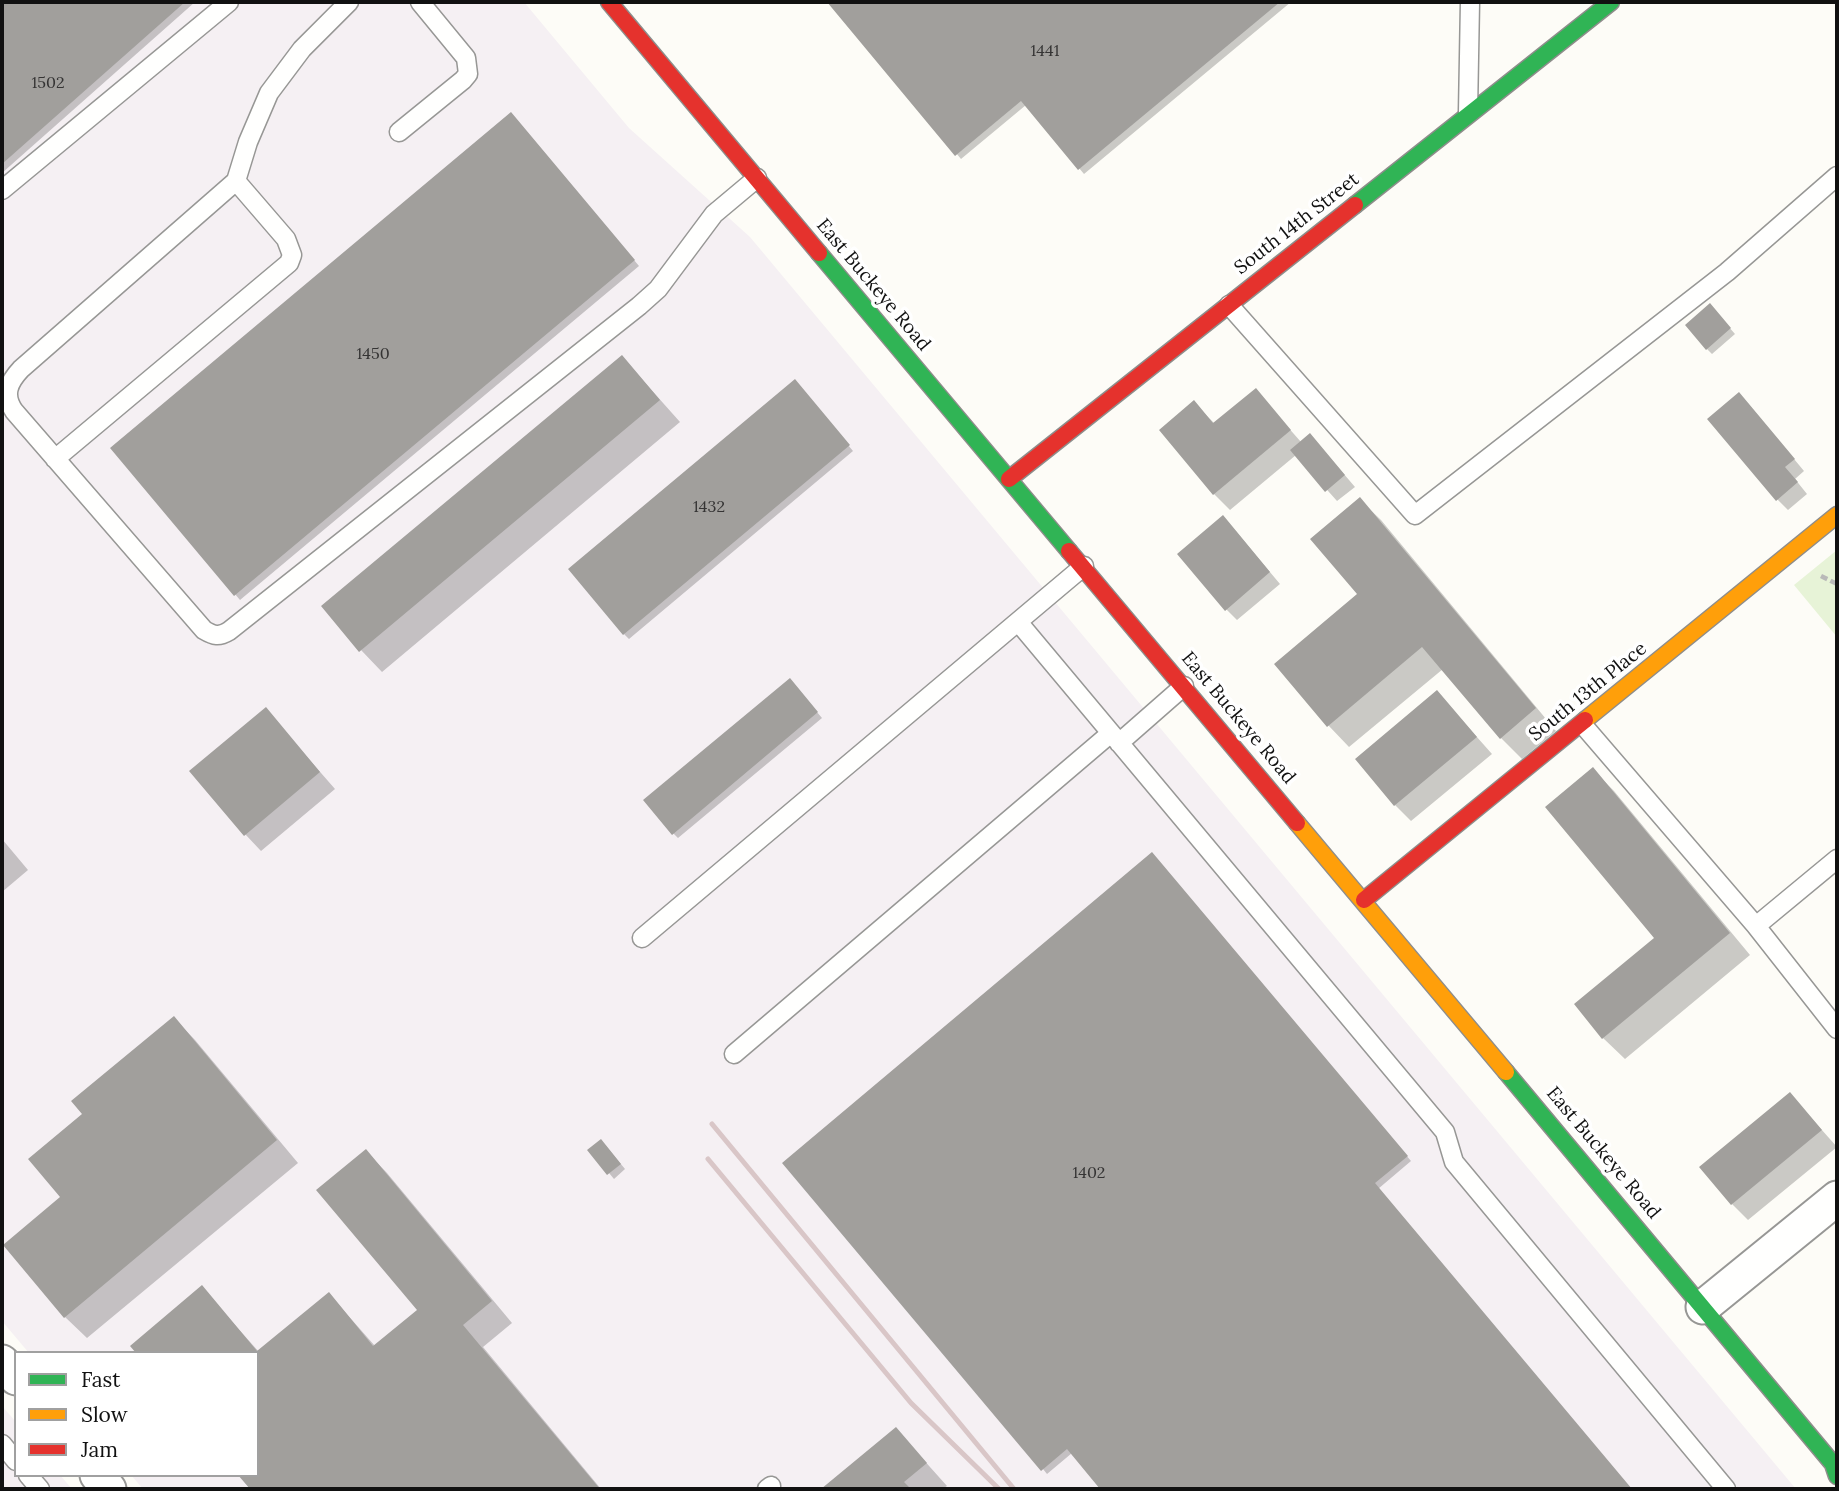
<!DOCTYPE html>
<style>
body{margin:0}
#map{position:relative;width:1839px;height:1491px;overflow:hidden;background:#fdfcf7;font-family:Lora,serif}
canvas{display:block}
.frame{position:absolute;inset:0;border:4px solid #111;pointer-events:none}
.legend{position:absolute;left:14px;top:1351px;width:245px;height:126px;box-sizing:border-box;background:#fff;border:2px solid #a0a0a0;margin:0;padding:9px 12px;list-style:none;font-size:21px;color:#111}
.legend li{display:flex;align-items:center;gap:14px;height:35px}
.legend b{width:35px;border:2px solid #a0a0a0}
</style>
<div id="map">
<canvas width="1839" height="1491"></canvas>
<div class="frame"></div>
<ul class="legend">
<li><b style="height:9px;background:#30b455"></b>Fast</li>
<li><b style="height:9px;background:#ff9f0a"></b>Slow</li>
<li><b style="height:9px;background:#e5322d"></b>Jam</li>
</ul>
</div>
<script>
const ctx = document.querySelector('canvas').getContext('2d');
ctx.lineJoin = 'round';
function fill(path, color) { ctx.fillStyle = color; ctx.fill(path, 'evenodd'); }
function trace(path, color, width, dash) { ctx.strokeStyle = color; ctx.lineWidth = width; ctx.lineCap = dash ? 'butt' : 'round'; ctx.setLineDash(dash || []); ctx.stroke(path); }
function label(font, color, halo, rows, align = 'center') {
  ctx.font = font + ' Lora,serif'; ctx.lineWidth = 7; ctx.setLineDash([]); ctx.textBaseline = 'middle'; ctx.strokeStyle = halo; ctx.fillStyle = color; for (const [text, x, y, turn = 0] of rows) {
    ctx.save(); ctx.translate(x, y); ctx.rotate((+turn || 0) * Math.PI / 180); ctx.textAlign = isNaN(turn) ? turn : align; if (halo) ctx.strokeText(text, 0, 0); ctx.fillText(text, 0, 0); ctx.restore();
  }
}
const industrial = new Path2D(`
 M2,2H524L629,128L750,237L1796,1489H143L131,1475H257V1353H29L2,1321Z
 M2,1406L16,1422V1475H60L72,1489H2Z`);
const green = new Path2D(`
 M1837,550V637L1794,585Z`);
const shadow = new Path2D(`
 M2,2H195L2,173Z
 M829,2H1291L1084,174L1026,105L961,159Z
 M516,119L639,266L240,600L112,449Z
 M1715,311L1735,334L1712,354L1707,349Z
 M622,357L680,422L382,672L361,650Z
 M799,386L853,451L629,639L624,634Z
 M1256,391L1301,442L1320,446L1355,487L1337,501L1296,455L1230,510L1214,494L1194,403L1215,424Z
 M1750,406L1804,471L1795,479L1807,494L1788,510L1777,499Z
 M1359,499L1381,520L1556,731L1522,759L1501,738L1443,669L1349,747L1328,725L1359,595Z
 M1233,528L1280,584L1237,620L1226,609Z
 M794,685L822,718L678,838L673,833Z
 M1437,692L1492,754L1411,821L1395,805Z
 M266,710L335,789L261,851L245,834Z
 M1593,770L1614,791L1750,955L1625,1059L1603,1038L1656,939Z
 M2,839L28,870L2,892Z
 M1157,859L1411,1161L1378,1189L1631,1489H1102L1072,1453L1047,1474L1043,1469Z
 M174,1018L195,1040L298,1163L87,1338L65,1317L6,1245L62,1197L84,1114Z
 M1790,1094L1837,1147L1748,1220L1732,1204Z
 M606,1146L625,1169L614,1179L590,1150Z
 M366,1151L387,1173L512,1323L483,1347L601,1489H252L240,1475H257V1353L202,1288L259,1352L329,1294L375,1346L419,1310Z
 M896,1429L947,1486L942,1489H823Z`);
const building = new Path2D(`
 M2,2H185L2,164Z
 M827,2H1280L1078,170L1021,101L955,156Z
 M511,112L635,260L234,596L110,448Z
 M1710,303L1731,328L1706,350L1685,325Z
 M622,355L660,400L359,652L321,606Z
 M795,379L850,445L623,635L568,569Z
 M1256,388L1291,430L1213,495L1159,430L1194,400L1213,423Z
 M1739,392L1795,459L1785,467L1798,482L1776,501L1707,419Z
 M1310,433L1345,475L1325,492L1290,450Z
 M1360,497L1536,708L1500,739L1422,647L1327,727L1274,664L1357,594L1310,539Z
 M1223,515L1270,572L1225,611L1177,554Z
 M790,678L818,712L672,835L643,800Z
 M1437,690L1477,737L1394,806L1355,759Z
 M266,707L320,772L244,836L189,771Z
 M1593,767L1730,933L1602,1039L1574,1004L1654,938L1545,807Z
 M1152,852L1408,1156L1375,1183L1632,1489H1100L1067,1449L1041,1471L782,1163Z
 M174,1016L277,1140L64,1318L3,1245L60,1197L28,1159L82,1114L71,1101Z
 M1790,1092L1822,1130L1731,1205L1699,1167Z
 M601,1139L621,1164L607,1175L587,1150Z
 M366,1149L492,1301L463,1325L600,1489H250L238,1475H257V1353H136L130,1346L202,1285L257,1351L329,1292L373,1346L417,1310L316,1190Z
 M896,1427L927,1463L904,1482L911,1489H821Z`);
const path = new Path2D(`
 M1821,576L1837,584`);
const lane = new Path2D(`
 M349,2L302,49L269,93L248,142L236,181L21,369C8,383 3,395 14,411L204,630C214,636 219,637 229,631L639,306L658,289L714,214L757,178
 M1468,112L1470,2
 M399,132L463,80L468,74L466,58L420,2
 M2,190L229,2
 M1229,305L1415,515L1727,272L1837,176
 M55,459L289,263L292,255L286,239L236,181
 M1019,623L1445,1132L1454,1162L1726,1489
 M1583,725L1756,926L1837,1029
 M1119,743L1184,686
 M1756,926L1837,859
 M642,938L1084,566
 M734,1054L1111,733
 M2,1444L16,1461
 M28,1475L40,1489
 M767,1489L771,1486`);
const street = new Path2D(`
 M1703,1307L1837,1198
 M2,1362L16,1378
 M97,1475L109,1489`);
const fast = new Path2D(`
 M1355,205L1611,2
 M819,253L1069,551
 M1506,1072L1833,1464L1837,1476`);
const slow = new Path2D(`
 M1585,720L1837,515
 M1297,823L1506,1072`);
const jam = new Path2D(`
 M609,2L819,253
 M1009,479L1355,205
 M1069,551L1297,823
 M1364,900L1585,720`);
const rail = new Path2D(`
 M712,1124L1014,1489
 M708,1159L911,1403L999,1489`);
const numberNames = [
 ["1441",1045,51],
 ["1502",48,83],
 ["1450",373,354],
 ["1432",709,507],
 ["1402",1089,1173]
];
const streetNames = [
 ["South 14th Street",1297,224,-38],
 ["East Buckeye Road",873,285,50],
 ["South 13th Place",1588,692,-39],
 ["East Buckeye Road",1238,718,50],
 ["East Buckeye Road",1603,1153,50]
];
fill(industrial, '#f5f0f3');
fill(green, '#e7f3d7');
fill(shadow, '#0003');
fill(building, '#a19f9c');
trace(lane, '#979795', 21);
trace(street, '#979795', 37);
trace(fast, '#8e8d8b', 19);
trace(slow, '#8e8d8b', 19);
trace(jam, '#8e8d8b', 19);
trace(path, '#b9b9b8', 4.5, [7, 3.5]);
trace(lane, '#fffffe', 18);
trace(street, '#fffffe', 33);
trace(fast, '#30b455', 16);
trace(slow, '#ff9f0a', 16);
trace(jam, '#e5322d', 16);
trace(rail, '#d9c6c7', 5);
label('16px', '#353434', null, numberNames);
label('19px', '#111', '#fff', streetNames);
</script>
